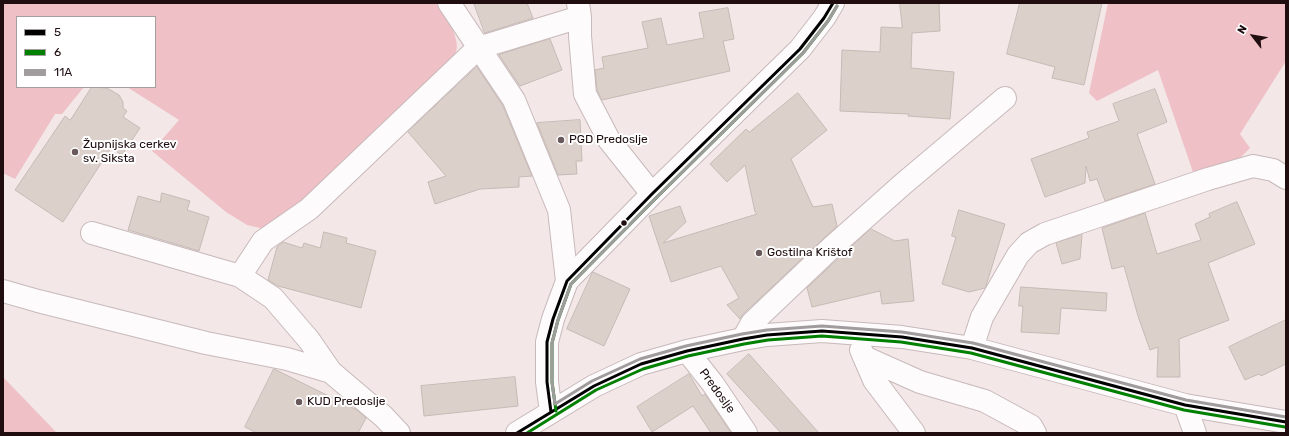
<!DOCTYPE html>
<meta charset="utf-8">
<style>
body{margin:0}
#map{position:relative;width:1289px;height:436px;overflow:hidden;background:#f3e7e8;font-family:Rubik,sans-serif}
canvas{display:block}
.frame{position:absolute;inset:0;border:4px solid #1f0d10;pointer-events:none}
.legend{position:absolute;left:16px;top:16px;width:140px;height:72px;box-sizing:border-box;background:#fff;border:1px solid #a59e9f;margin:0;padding:5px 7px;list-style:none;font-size:12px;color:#1f0d10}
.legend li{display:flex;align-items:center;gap:8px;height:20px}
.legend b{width:20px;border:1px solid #a59e9f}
.north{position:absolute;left:1233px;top:16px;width:40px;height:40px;-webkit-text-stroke:3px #fff;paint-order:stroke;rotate:301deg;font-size:11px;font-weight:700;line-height:16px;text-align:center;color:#1f0d10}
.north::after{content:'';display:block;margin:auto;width:14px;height:18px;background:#1f0d10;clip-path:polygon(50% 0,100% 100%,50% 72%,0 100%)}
</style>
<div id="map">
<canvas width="1289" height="436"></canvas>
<div class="frame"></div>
<ul class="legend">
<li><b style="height:5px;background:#000"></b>5</li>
<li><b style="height:5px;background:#008000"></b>6</li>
<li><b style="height:5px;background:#a09c9d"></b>11A</li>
</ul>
<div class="north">N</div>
</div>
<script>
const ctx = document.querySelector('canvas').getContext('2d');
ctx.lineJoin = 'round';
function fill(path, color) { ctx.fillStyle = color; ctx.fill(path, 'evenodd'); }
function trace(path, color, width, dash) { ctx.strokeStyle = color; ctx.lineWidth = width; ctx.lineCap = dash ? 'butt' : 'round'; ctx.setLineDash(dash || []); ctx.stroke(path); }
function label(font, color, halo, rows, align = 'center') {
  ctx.font = font + ' Rubik,sans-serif'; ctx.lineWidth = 4; ctx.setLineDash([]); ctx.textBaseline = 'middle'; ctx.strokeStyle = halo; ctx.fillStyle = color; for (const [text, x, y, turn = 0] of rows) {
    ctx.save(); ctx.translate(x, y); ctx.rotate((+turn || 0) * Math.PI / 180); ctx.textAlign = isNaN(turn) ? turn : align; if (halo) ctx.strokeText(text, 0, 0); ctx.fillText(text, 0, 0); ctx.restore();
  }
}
const green = new Path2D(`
 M3,3H439C445,14 461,40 456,52C454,56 451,60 449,63L346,166L269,227L260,228L247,225L226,212L152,151L179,120L127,87H155V17H17V87H84L62,114H55L15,179L3,173Z
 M1108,3H1286V61L1240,134L1250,148L1236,162L1194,175L1158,70L1097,101L1089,93Z
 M3,377L57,433H3Z`);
const building = new Path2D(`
 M474,3H527L533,18L485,33Z
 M900,3H939L940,31L912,33L911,68L954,72L950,119L908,116L909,114L840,111L842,50L880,52L881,27L902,28Z
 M1020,3H1102L1084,85L1052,78L1055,67L1007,54Z
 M728,8L734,39L723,41L730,71L602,100L597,90L595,70L604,68L602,57L648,48L642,22L661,18L667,45L704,38L699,13Z
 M550,39L562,70L520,86L499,55Z
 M477,67L503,106L532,176L519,177V187L480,189L435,204L428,182L446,176L408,132Z
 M92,87L107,88L119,95L123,102V108L127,111L123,117L140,128L122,155L111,148L63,222L15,190L65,116L70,120Z
 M1155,89L1167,122L1137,134L1155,184L1105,201L1097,179L1090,181L1086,166L1085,183L1045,197L1031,159L1089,138L1087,132L1119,121L1113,104Z
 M798,93L827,130L791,159L813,207L832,204L837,226L743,314L740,319L727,305L739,298L721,266L671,282L649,216L680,206L686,222L663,243L757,214L755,212L745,165L727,182L710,164L746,129L749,132Z
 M580,120L582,161H576L577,174L558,175L537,123Z
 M162,193L190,201L187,210L209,217L199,251L128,230L138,196L160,202Z
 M1237,202L1255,244L1208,263L1229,320L1179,339L1180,377H1157L1158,347L1150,350L1138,316L1124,266L1112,269L1102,228L1145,213L1157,254L1201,240L1195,224L1210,217L1209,214Z
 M959,210L1005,224L986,286L985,288L969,292L942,284L956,237L952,236Z
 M871,229L895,241L908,239L914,301L882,304L880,291L812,307L807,288L843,254L844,259L849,249Z
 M324,232L347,238L346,243L376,251L361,308L278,286L268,280L277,247L283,242L302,248L304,243L320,248Z
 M1082,235L1080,259L1062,264L1056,243Z
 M593,272L630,289L604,346L567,329Z
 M1021,287L1107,293L1106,311L1061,308L1059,334L1021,332L1023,306H1019Z
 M1286,320V364L1261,376L1259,374L1245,380L1229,347Z
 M749,354L819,433H781L727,374Z
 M274,369L357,410L366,418L358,433H257L245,427Z
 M689,374L702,396L705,394L731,433H711L693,406L652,432L637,407Z
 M515,377L518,406L424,416L421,386Z`);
const minor = new Path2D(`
 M449,3L514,100L559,210L567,281
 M580,17V36L585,94L609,140L652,194
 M92,233L240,276
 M3,291L38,301L206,343L287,359L331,372L384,417L399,433
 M743,339L752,323L831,248L903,184L1005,98
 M972,348L982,317L1018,255L1029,243L1045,234L1208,179L1253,166L1273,170L1286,178
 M861,350L874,380L914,433
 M687,351L713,384L746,433
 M864,357L920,382L985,401L1031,426L1035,433
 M331,372L309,340L273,298L240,276L263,241L309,209L478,48L580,17L578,3
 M1185,405L1195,433
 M551,412L547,382V342L553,319L567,281L652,194L800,49L824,18L833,3
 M517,433L594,386L641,364L687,351L743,339L767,335L822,331L902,337L972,348L1185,405L1286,422`);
const bus1 = new Path2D(`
 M551,412L547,382V342L553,319L567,281L652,194L800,49L824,18L833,3
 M517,433L594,386L641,364L687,351L743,339L767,335L822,331L902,337L972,348L1185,405L1286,422`);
const bus2 = new Path2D(`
 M556,411L552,382V343L558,320L571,284L656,198L803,53L828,21L837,6
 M527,433L596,390L643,369L688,356L744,344L768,340L822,336L901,342L971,353L1184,410L1285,427`);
const bus3 = new Path2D(`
 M837,6L828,21L803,53L656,198L571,284L558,320L552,343V382L555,404L592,381L640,359L686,346L742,334L767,330L822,326L902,332L973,343L1186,400L1286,417`);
const markers = [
 [561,140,4,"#69595c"],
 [75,152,4,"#69595c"],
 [624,223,3.5,"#1f0d10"],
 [759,253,4,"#69595c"],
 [299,402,4,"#69595c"]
];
const poiNames = [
 ["PGD Predoslje",569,140],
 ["Župnijska cerkev",83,145],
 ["sv. Siksta",83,159],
 ["Gostilna Krištof",767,253],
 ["KUD Predoslje",307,402]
];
const streetNames = [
 ["Predoslje",717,391,54]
];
fill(green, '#efc0c6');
fill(building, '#dcd0ca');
trace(building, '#c5bab4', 1);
trace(minor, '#c8b9ba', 24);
trace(minor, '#fdfbfc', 22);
trace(bus1, '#000', 3);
trace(bus2, '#008000', 3);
trace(bus3, '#a09c9d', 3);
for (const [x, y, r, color] of markers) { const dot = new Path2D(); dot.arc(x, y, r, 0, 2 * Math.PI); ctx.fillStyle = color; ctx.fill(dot); trace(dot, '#fff', 1.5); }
label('12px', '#1f0d10', '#fff', poiNames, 'left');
label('12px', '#1f0d10', '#fff', streetNames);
</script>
